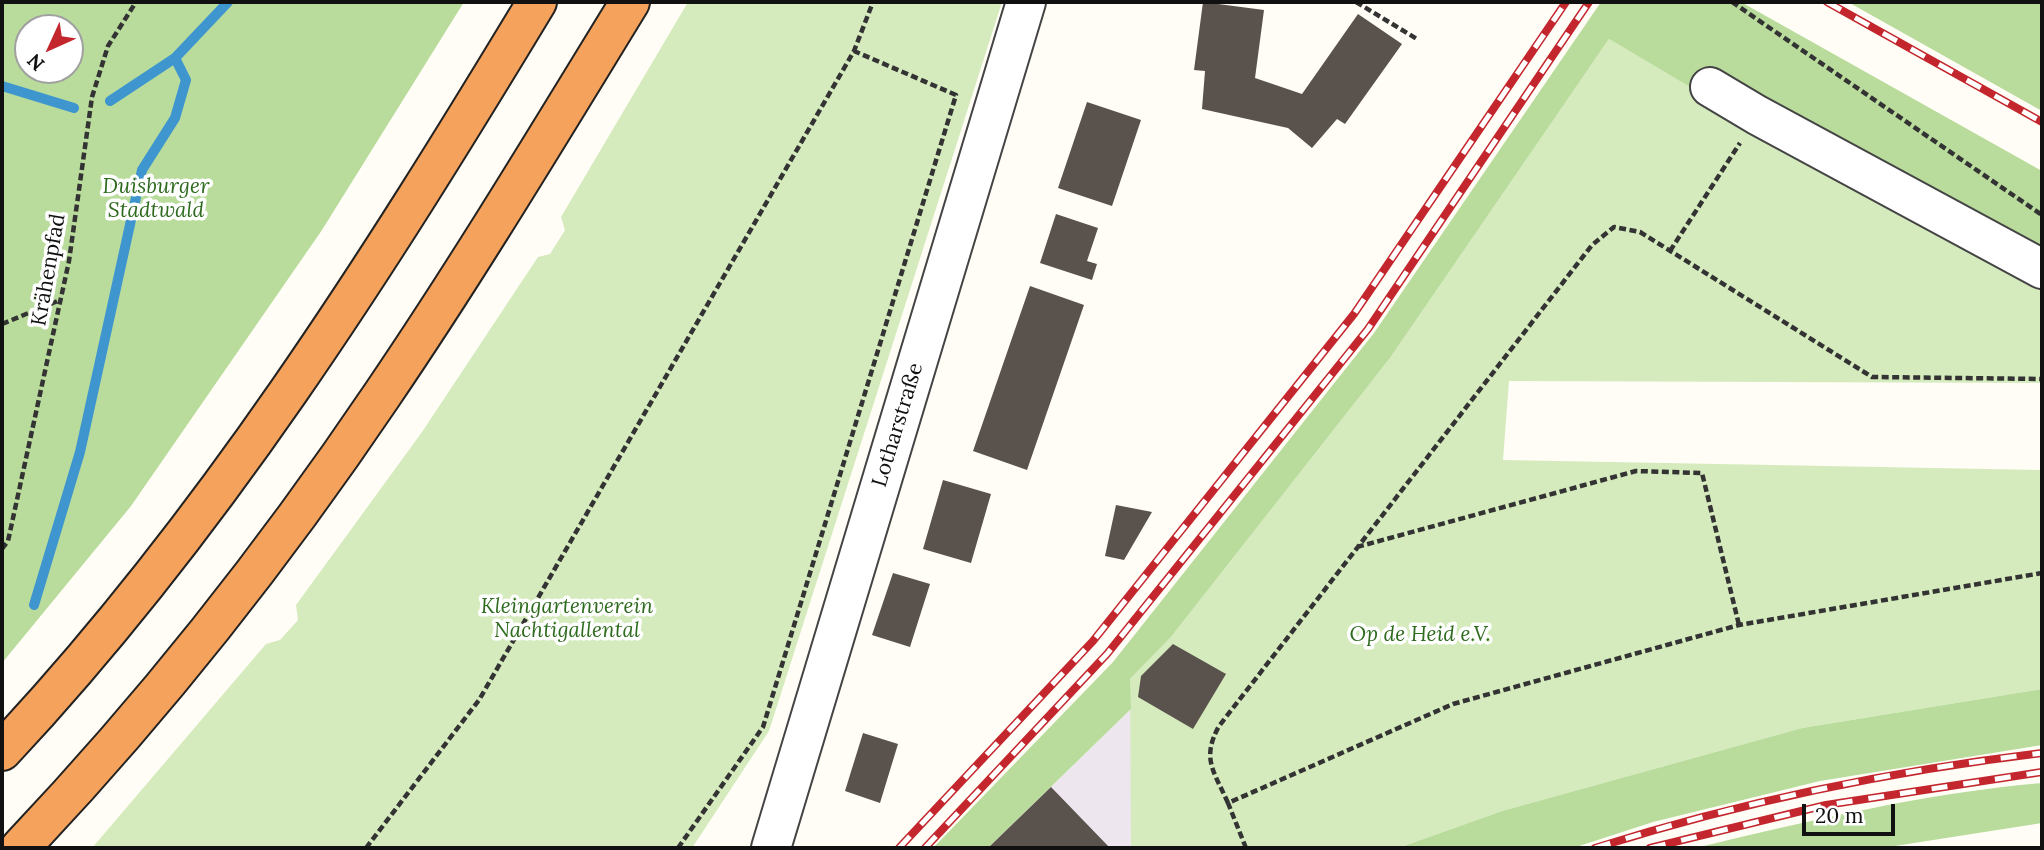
<!DOCTYPE html>
<meta charset="utf-8">
<style>
body{margin:0}
#map{position:relative;width:2044px;height:850px;overflow:hidden;background:#fffdf5;font-family:Lora,serif}
canvas{display:block}
.frame{position:absolute;inset:0;border:4px solid #111;pointer-events:none}
.north{position:absolute;left:14px;top:14px;width:70px;height:70px;box-sizing:border-box;background:#fff;border:2px solid #a0a0a0;border-radius:50%;rotate:225deg;font-size:19px;font-weight:700;line-height:28px;text-align:center;color:#111}
.north::after{content:'';display:block;margin:auto;width:24px;height:32px;background:#c4262e;clip-path:polygon(50% 0,100% 100%,50% 72%,0 100%)}
.scale{position:absolute;left:1802px;top:804px;width:93px;height:32px;box-sizing:border-box;border:4px solid #111;border-top:0;padding-left:9px;font-size:21px;line-height:24px;white-space:nowrap;color:#111;-webkit-text-stroke:5px #fff;paint-order:stroke}
</style>
<div id="map">
<canvas width="2044" height="850"></canvas>
<div class="frame"></div>
<div class="north">N</div>
<div class="scale">20 m</div>
</div>
<script>
const ctx = document.querySelector('canvas').getContext('2d');
ctx.lineJoin = 'round';
function fill(path, color) { ctx.fillStyle = color; ctx.fill(path, 'evenodd'); }
function trace(path, color, width, dash) { ctx.strokeStyle = color; ctx.lineWidth = width; ctx.lineCap = dash ? 'butt' : 'round'; ctx.setLineDash(dash || []); ctx.stroke(path); }
function label(font, color, halo, rows, align = 'center') {
  ctx.font = font + ' Lora,serif'; ctx.lineWidth = 7; ctx.setLineDash([]); ctx.textBaseline = 'middle'; ctx.strokeStyle = halo; ctx.fillStyle = color; for (const [text, x, y, turn = 0] of rows) {
    ctx.save(); ctx.translate(x, y); ctx.rotate((+turn || 0) * Math.PI / 180); ctx.textAlign = isNaN(turn) ? turn : align; if (halo) ctx.strokeText(text, 0, 0); ctx.fillText(text, 0, 0); ctx.restore();
  }
}
const industrial = new Path2D(`
 M1131,709V848H988L1051,787Z`);
const green = new Path2D(`
 M688,2H1002L769,731L692,848H92L266,644L280,640L298,620L296,605L422,432L538,257L550,254L565,230L561,217Z
 M1609,39L1752,124L2042,284V383L1509,381L1503,460L2042,470V689L1802,728L1502,811L1398,848H1131L1130,679L1171,637L1390,358Z`);
const forest = new Path2D(`
 M2,2H464L322,230L131,506L2,663ZM70,28V70H28V28Z
 M1601,2H1741L2042,171V284L1752,124L1609,39L1390,358L1171,637L1130,679L1131,709L988,848H933L1113,662L1374,333Z
 M1848,2H2042V111Z
 M2042,689V745L1820,781L1653,822L1573,848H1398L1502,811L1802,728Z
 M2042,783V823L1882,848H1695C1809,821 1925,793 2042,783Z`);
const stream = new Path2D(`
 M2,86L74,108
 M110,101L175,58
 M34,605L80,452L142,170L175,118L186,80L175,58L228,2`);
const building = new Path2D(`
 M1203,2L1264,10L1255,78L1302,94L1358,14L1402,44L1345,124L1337,119L1312,148L1288,128L1202,109L1205,71L1194,70Z
 M1087,102L1141,120L1112,206L1058,188Z
 M1056,214L1098,228L1087,261L1097,264L1092,280L1040,263Z
 M1030,286L1084,305L1027,470L973,451Z
 M943,480L991,494L971,563L923,549Z
 M1116,505L1152,512L1124,560L1105,556Z
 M893,573L930,584L910,647L872,635Z
 M1173,644L1226,674L1193,729L1138,697L1141,676Z
 M863,733L898,744L880,803L845,791Z
 M1051,787L1110,848H988Z`);
const path = new Path2D(`
 M1356,2L1417,39
 M1732,2L2042,215
 M1670,251L1740,143
 M2,324L60,300
 M1357,547L1636,471L1702,473L1739,625
 M2,549L8,541L69,261L92,97L108,46L136,2
 M1228,803C1214,771 1201,759 1219,726L1592,245L1614,227L1640,232L1872,377L2042,379
 M366,848L479,700L854,51L873,2
 M678,848L763,727L956,95L854,51
 M1246,848L1228,803L1453,704L1739,625L2042,573`);
const minor = new Path2D(`
 M1710,87L1757,115L2042,269
 M771,848L1026,2`);
const highway = new Path2D(`
 M2,751C213,526 378,265 537,2
 M20,848C153,708 274,555 382,395C469,267 549,134 630,2`);
const rail = new Path2D(`
 M1827,2L2042,122
 M899,848L1093,641L1354,314L1566,2
 M925,848L1107,654L1368,329L1589,2
 M1595,848C1741,802 1890,771 2042,753
 M1650,848L1826,805L2042,772`);
const parkNames = [
 ["Duisburger",156,187],
 ["Stadtwald",156,211],
 ["Kleingartenverein",567,607],
 ["Nachtigallental",567,631],
 ["Op de Heid e.V.",1420,635]
];
const streetNames = [
 ["Krähenpfad",49,270,-80],
 ["Lotharstraße",898,425,-73]
];
fill(industrial, '#eee6ef');
fill(green, '#d5ebbd');
fill(forest, '#b9dc9c');
trace(stream, '#3f96cf', 10);
fill(building, '#5a524d');
trace(minor, '#444', 42);
trace(highway, '#222', 42);
trace(path, '#333', 4.5, [7, 3.5]);
trace(minor, '#fff', 38);
trace(highway, '#f5a25d', 38);
trace(rail, '#c4262e', 8);
trace(rail, '#fff', 5, [16]);
label('italic 21px', '#2f6b1f', '#fff', parkNames);
label('21px', '#111', '#fff', streetNames);
</script>
